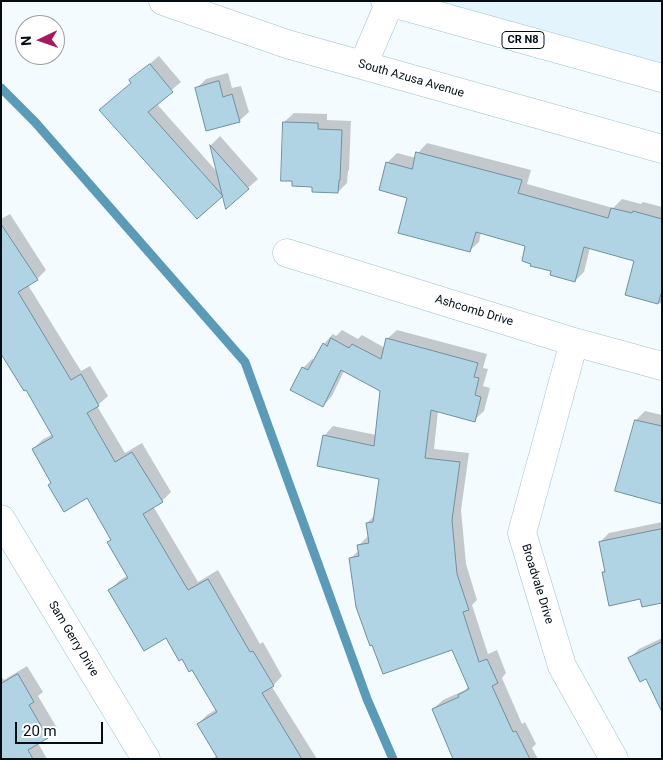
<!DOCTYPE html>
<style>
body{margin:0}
#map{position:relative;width:663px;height:760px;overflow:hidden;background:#f4fbff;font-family:Roboto,sans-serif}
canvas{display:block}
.frame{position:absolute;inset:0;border:2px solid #030e14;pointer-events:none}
.north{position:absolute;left:15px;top:15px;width:50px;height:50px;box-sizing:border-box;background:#fff;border:1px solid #9a9fa1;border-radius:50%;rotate:267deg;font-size:14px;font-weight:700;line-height:20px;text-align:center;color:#030e14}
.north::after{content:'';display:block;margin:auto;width:18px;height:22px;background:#a41960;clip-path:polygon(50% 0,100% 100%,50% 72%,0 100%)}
.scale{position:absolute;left:15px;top:722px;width:88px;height:22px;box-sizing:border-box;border:2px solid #030e14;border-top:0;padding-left:6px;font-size:15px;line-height:18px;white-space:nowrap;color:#030e14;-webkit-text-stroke:4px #fff;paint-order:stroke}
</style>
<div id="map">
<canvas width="663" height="760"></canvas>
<div class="frame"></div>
<div class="north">N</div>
<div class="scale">20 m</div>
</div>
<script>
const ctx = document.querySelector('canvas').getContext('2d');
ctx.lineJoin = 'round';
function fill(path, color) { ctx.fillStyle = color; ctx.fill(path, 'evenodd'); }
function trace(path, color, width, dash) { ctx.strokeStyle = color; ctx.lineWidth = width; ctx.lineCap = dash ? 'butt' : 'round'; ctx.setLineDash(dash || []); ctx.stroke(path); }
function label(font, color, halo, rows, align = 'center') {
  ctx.font = font + ' Roboto,sans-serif'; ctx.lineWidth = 5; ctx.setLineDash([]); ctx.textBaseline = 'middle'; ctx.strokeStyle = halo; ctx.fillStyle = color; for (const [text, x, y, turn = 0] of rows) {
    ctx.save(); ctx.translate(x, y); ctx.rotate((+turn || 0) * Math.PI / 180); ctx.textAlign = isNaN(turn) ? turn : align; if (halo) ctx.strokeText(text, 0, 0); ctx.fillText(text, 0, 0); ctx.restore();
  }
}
const built = new Path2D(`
 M386,1H662V78Z`);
const shadow = new Path2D(`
 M159,56L181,82L156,103L218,173L211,145L220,136L258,179L227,207L224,194L198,217L132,82L140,72Z
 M228,73L232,88L241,86L249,112L239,121L197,88L206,79Z
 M294,113L327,114V120L351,121L349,170L348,171L347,183L338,192L314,185L284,122Z
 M427,143L531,170L527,184L613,208L622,199L641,204L643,202L662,207V304L626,294L635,260L590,248L584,272L575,281L552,270L526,245L481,232L479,242L469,251L409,197L387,163L397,153L416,158L418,153Z
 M10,214L46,270L37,279L28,285L81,371L90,366L108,396L97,406L125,453L142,443L171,492L162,501L153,506L198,582L218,570L260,644L263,642L282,676L272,687L317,759H213L217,755L198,724L207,715L217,709L192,668L167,636L110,590L119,581L128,575L112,539L88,497L52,482L33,449L42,440L53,434L26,389L3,354L1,355V219Z
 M342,330L358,339L362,335L385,348L387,339L397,330L487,354L483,368L488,369L483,386L490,388L484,411L474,420L438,411L434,449L469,453L461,510L466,564L477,600L472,605L488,654L497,650L506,673L502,678L522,724L525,722L536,744L532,748L538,759H467L433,709L443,700L465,690L469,686L453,648L351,558L360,549L359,545L368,536L367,523L375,515L380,478L324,436L333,426L376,435L382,390L344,371L332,396L323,406L303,368L312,359L315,360L324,344L333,334L336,336Z
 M645,411L662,415V503L636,420Z
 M662,522V601L603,573L606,570L600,542L609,533Z
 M662,638V696L630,658L639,649Z
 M27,666L43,692L38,696L57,728L47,737L38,743L47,759H1V676L4,680Z`);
const stream = new Path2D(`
 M1,88L35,122L245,362L367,699L393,759`);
const building = new Path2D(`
 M150,64L173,92L148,112L223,196L197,219L99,110L131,83L129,80Z
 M219,81L223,97L232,94L240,122L206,131L195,88Z
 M283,122L318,123V129L342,130L340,180H339L338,193L312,192V187L292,186V181H281Z
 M210,145L249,189L226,209Z
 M416,152L522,180L518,193L608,218L611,208L632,213L633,211L662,219V291L658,304L625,295L634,261L584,247L575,282L550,275L551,271L530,266L531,264L522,261L525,246L476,232L470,252L398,233L407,198L379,190L386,162L412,169Z
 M1,224L38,280L18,292L71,380L81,374L99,406L87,413L115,462L132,452L163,502L143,514L188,590L208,579L250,652L253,651L274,686L262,693L302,759H218L197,724L217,712L192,670L189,672L182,659L179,661L166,638L144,651L108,590L128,578L107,542L111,540L87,498L64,512L48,485L51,483L32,449L53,437L26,390L24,391L1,354Z
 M331,338L349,348L352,344L381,359L386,338L478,363L474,377L479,378L475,395L481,397L475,422L431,410L425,458L460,462L452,520L457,574L469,610L463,612L479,662L487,659L498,683L492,686L513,732L516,731L530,759H453L432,709L459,697L458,695L469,689L452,650L383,674L372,645L370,646L356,607L349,558L359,556L357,545L369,543L366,523L373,522L379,479L317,466L323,435L374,446L380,391L341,370L323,407L290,390L302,367L308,370L323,343L327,346Z
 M635,420L662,426V504L615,491Z
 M662,529V603L642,607L640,599L609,606L602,572H605L599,542Z
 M662,642V712L646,679L640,682L628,658Z
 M18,674L34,702L29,705L48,738L28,750L33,759H1V684Z`);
const minor = new Path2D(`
 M287,253L574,342L662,366
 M574,342L522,533L562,666L614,759
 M1,519L146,759`);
const major = new Path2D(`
 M163,1L287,44L662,149
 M385,1L662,78
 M363,65L390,2`);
const shields = [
 [523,40,42]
];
const shieldNames = [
 ["CR N8",523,40]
];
const streetNames = [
 ["South Azusa Avenue",411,79,16],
 ["Ashcomb Drive",474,311,17],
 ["Broadvale Drive",537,584,73],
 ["Sam Gerry Drive",73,639,59]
];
fill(built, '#e3f4fd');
fill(shadow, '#0003');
trace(stream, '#5c9bb8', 9);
fill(building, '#b1d4e5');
trace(building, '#6e90a0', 1);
trace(minor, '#9dc1d1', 29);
trace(major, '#9dc1d1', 29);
trace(minor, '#fff', 28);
trace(major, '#fff', 28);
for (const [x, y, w] of shields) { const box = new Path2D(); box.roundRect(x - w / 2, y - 8.5, w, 17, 4); ctx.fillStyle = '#fff'; ctx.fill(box); trace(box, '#030e14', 1); }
label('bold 11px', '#030e14', null, shieldNames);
label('12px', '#030e14', '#fff', streetNames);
</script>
